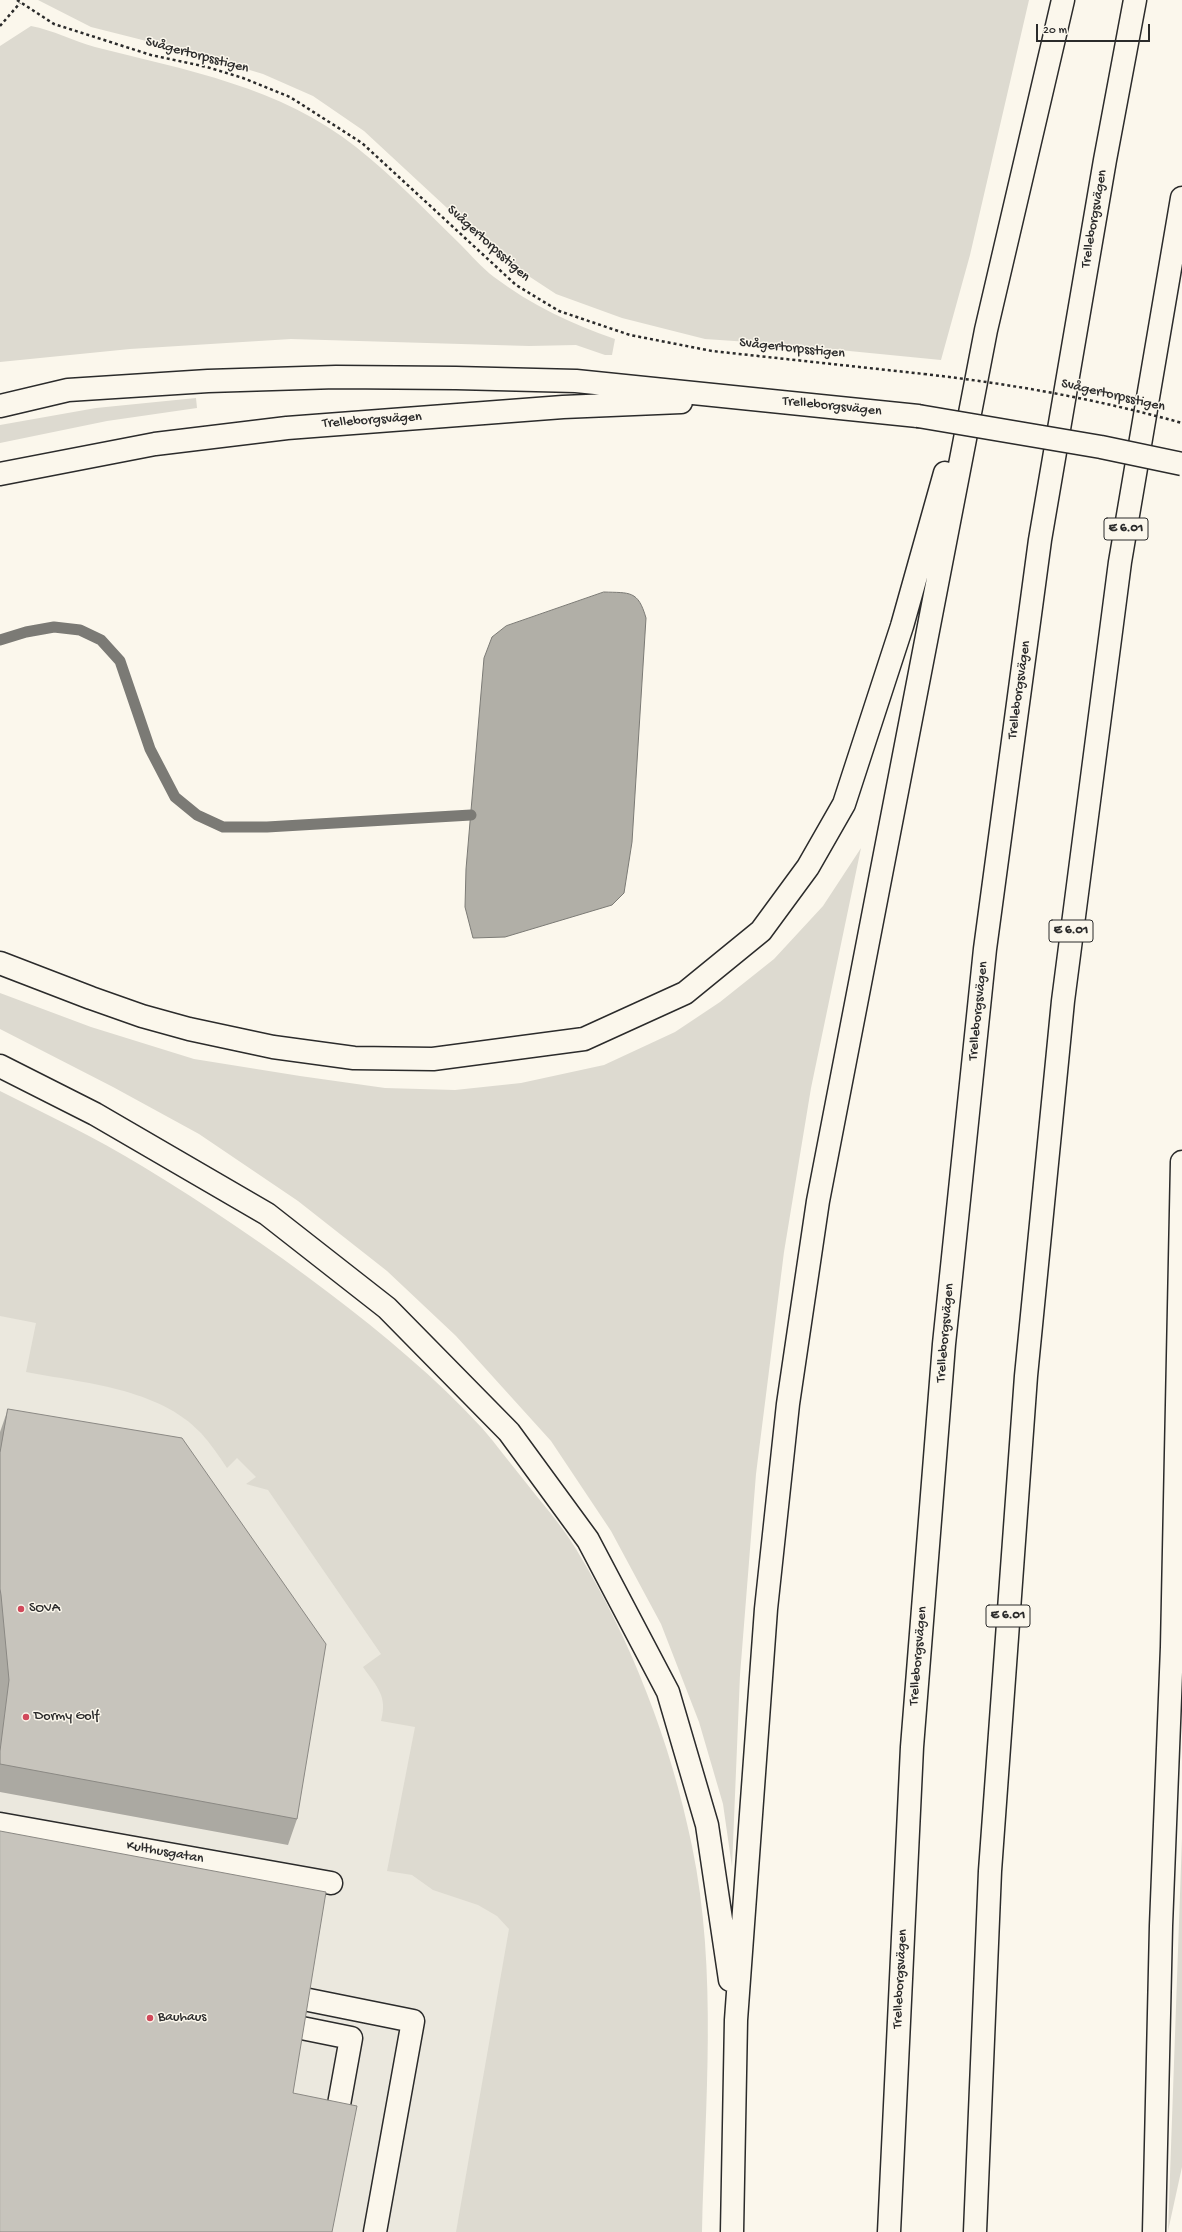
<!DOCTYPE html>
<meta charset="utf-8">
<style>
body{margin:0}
#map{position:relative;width:1182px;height:2232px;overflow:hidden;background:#fbf7ec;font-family:"Gochi Hand",sans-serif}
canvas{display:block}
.scale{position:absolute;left:1036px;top:24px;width:114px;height:18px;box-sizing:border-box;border:2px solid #2b2b2b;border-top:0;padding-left:5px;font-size:12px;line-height:14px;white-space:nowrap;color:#2b2b2b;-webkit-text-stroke:3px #fbf7ec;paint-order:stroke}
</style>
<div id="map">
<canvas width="1182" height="2232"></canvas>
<div class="scale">20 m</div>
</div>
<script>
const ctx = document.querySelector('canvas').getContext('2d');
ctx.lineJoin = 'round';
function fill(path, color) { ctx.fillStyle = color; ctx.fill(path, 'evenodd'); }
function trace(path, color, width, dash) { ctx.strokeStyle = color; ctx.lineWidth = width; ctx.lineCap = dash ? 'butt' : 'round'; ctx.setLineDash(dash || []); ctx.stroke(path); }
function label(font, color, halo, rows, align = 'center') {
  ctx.font = font + ' "Gochi Hand",sans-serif'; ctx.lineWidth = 3; ctx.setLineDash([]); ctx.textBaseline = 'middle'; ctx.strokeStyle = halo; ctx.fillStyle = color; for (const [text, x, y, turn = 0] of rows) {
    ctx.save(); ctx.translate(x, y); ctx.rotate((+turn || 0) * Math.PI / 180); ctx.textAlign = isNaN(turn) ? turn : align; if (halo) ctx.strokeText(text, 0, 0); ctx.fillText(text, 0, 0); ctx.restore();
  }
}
const built = new Path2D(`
 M0,1129L332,1328L641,2232H0Z`);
const green = new Path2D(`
 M38,0H1029L970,255L941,360L778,344L705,339L622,318L556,294L501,258L364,131L313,96L263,74L186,51L91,27Z
 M31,26C53,30 73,41 95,47C186,70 281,87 356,147C393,176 426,211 460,244C471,255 482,268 494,277C531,305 572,324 615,339L612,355H605L576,345L529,346L291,339L130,349L0,362V46Z
 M196,398L197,408L107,421L0,443V425L96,408Z
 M861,848L811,1088L784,1252L756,1474L740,1675L732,1867L723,1804L699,1722L661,1624L611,1531L551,1441L456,1336L387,1271L298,1201L199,1134L113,1087L0,1029V993L91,1027L194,1059L300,1076L385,1088L455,1090L521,1083L604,1065L675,1032L720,1002L774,959L823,906Z
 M0,1091C48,1115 96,1138 142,1166C206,1205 269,1247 329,1293C383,1334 436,1378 482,1428C496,1444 509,1462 523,1479C541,1502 561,1524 576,1549C631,1639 671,1743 692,1846C718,1972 705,2105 702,2232H456L509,1929L497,1916L478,1905L433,1890L412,1875L387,1871L415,1727L381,1721C388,1696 377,1687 363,1667L381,1654L268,1490L246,1484L256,1477L237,1458L227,1468C219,1456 211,1444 201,1433C159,1388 83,1383 26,1372L36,1323L0,1316Z
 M1182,1838V2167L1168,2231Z`);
const water = new Path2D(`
 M604,592C630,593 638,590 646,618L632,842L624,893L612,905L505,937L473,938L465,907L466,869L484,658L492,637L506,626Z`);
const stream = new Path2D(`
 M0,640L26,632L54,627L80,630L101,640L120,661L150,749L175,797L197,815L223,827H267L471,815`);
const path = new Path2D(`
 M17,0L54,24L151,55L207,67L243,78L290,97L362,143L516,285L559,311L630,335L712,351L924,374
 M0,26L20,3`);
const minor = new Path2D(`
 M0,406L68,390L208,381L336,377L456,378L576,381L918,416
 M0,474L155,444L287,428L563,407L681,402
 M0,1824L331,1883
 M279,1994L413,2021L375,2232
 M274,2025L277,2023L351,2038L334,2132`);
const highway = new Path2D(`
 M0,963L91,998L142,1016L189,1029L273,1047L354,1058L433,1059L584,1039L685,993L761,931L808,867L844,804L902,626L945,473
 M0,1066L95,1114L267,1214L387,1308L509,1432L588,1540L668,1692L707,1825L730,1980
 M732,2232L736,2020L766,1609L788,1404L818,1201L986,330L1063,0
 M889,2232L912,1747L944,1344L985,949L1040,540L1105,160L1135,0
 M975,2232L990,1871L1026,1376L1063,1001L1120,562L1182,198
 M1154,2232L1161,1926L1172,1647L1182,1162`);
const pathBridge = new Path2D(`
 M924,374C1012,384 1097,399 1182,423`);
const minorBridge = new Path2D(`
 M918,416L1101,447L1182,464`);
const wall = new Path2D(`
 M8,1409L297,1819L288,1845L0,1792V1432Z`);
const building = new Path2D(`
 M8,1409L182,1438L326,1644L297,1819L0,1764V1751L9,1680L1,1595L0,1589V1453Z
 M0,1831L326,1892L293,2093L357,2106L332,2232H0Z`);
const markers = [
 [21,1609,4,"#d1495b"],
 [26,1717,4,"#d1495b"],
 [150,2018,4,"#d1495b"]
];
const shields = [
 [1126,529,44],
 [1071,931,44],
 [1008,1616,44]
];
const shieldNames = [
 ["E 6.01",1126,529],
 ["E 6.01",1071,931],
 ["E 6.01",1008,1616]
];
const streetNames = [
 ["Svågertorpsstigen",197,56,15],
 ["Trelleborgsvägen",1095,219,-80],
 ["Svågertorpsstigen",488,244,42],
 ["Svågertorpsstigen",792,349,6],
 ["Svågertorpsstigen",1113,396,13],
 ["Trelleborgsvägen",832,407,6],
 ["Trelleborgsvägen",372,421,-4],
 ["Trelleborgsvägen",1020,690,-82],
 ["Trelleborgsvägen",979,1011,-84],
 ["Trelleborgsvägen",946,1333,-85],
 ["Trelleborgsvägen",919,1656,-85],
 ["Kulthusgatan",165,1853,10],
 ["Trelleborgsvägen",901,1979,-87]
];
const poiNames = [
 ["SOVA",29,1609],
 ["Dormy Golf",34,1717],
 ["Bauhaus",158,2018]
];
fill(built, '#ebe8de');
fill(green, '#dddad0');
fill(water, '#b1afa7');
trace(water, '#7b7a75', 1);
trace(stream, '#7b7a75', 11);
trace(minor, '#2b2b2b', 25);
trace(highway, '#2b2b2b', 25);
trace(path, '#2b2b2b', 2.5, [3, 3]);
trace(minor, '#fbf7ec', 22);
trace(highway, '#fbf7ec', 22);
trace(minorBridge, '#2b2b2b', 25, []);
trace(pathBridge, '#2b2b2b', 2.5, [3, 3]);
trace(minorBridge, '#fbf7ec', 22);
fill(wall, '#aba9a2');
fill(building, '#c7c4bc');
trace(building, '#8b8984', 1);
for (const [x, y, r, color] of markers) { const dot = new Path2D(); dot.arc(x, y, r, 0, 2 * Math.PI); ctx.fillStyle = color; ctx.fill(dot); trace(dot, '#fbf7ec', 1.5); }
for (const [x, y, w] of shields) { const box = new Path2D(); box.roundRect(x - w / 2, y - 11, w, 22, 3); ctx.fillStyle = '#fbf7ec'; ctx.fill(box); trace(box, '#2b2b2b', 1); }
label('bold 13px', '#2b2b2b', null, shieldNames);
label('14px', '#2b2b2b', '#fbf7ec', streetNames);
label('14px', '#2b2b2b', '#fbf7ec', poiNames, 'left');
</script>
